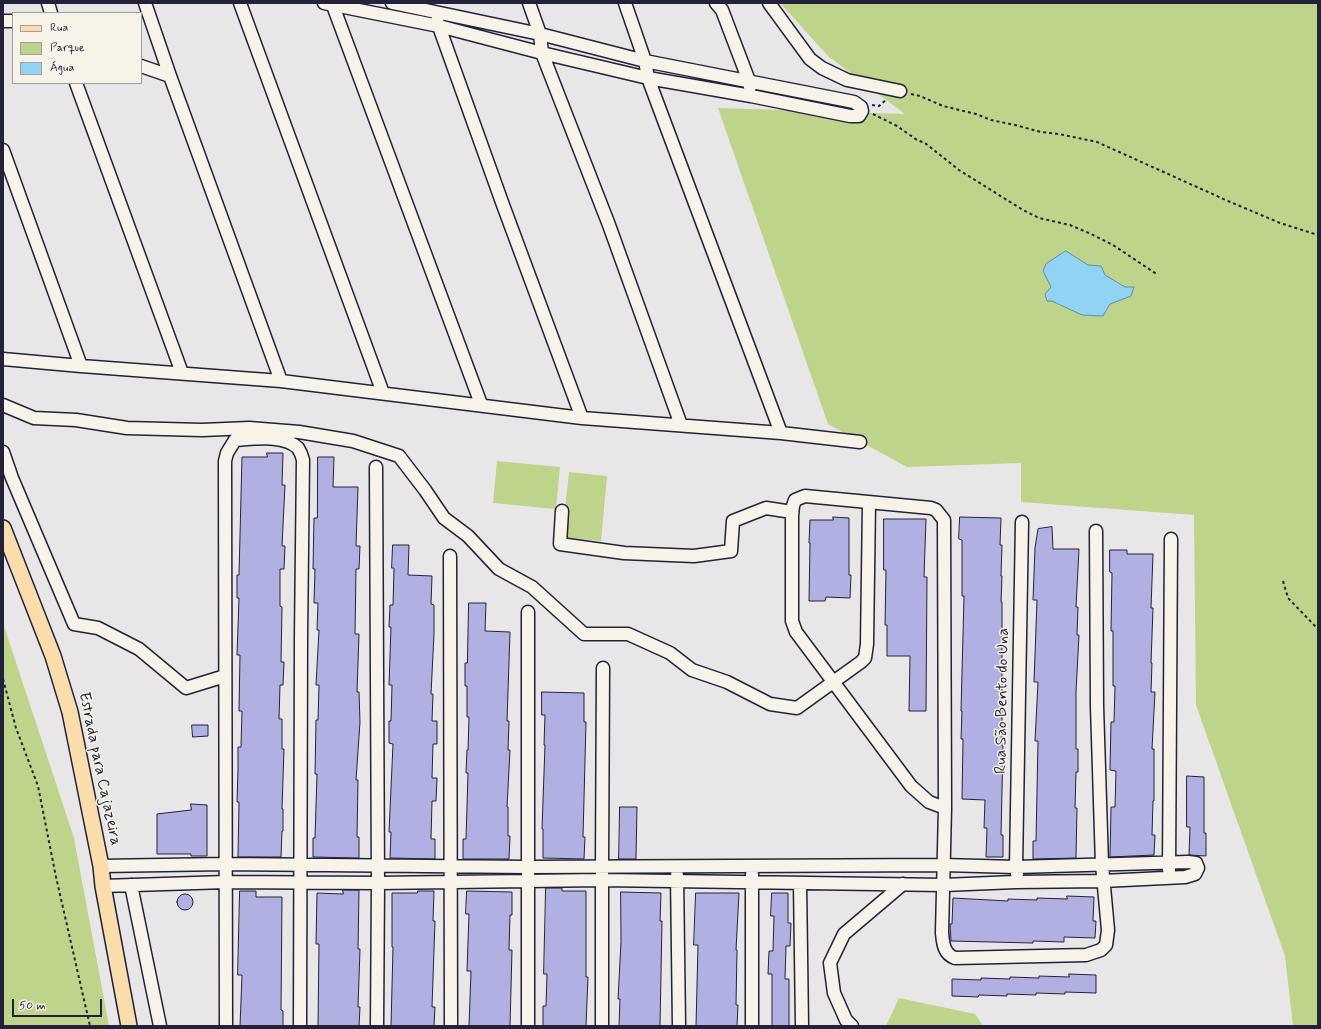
<!DOCTYPE html>
<meta charset="utf-8">
<style>
body{margin:0}
#map{position:relative;width:1321px;height:1029px;overflow:hidden;background:#e9e6e7;font-family:Mynerve,sans-serif}
canvas{display:block}
.frame{position:absolute;inset:0;border:4px solid #22223b;pointer-events:none}
.legend{position:absolute;left:12px;top:12px;width:130px;height:72px;box-sizing:border-box;background:#f7f3e8;border:1px solid #a29fa3;margin:0;padding:5px 7px;list-style:none;font-size:12px;color:#22223b}
.legend li{display:flex;align-items:center;gap:8px;height:20px}
.legend b{width:20px;border:1px solid #a29fa3}
.scale{position:absolute;left:12px;top:999px;width:90px;height:18px;box-sizing:border-box;border:2px solid #22223b;border-top:0;padding-left:5px;font-size:12px;line-height:14px;white-space:nowrap;color:#22223b;-webkit-text-stroke:3px #f7f3e8;paint-order:stroke}
</style>
<div id="map">
<canvas width="1321" height="1029"></canvas>
<div class="frame"></div>
<ul class="legend">
<li><b style="height:5px;background:#faddab"></b>Rua</li>
<li><b style="height:11px;background:#bed48a"></b>Parque</li>
<li><b style="height:11px;background:#90d3f2"></b>Água</li>
</ul>
<div class="scale">50 m</div>
</div>
<script>
const ctx = document.querySelector('canvas').getContext('2d');
ctx.lineJoin = 'round';
function fill(path, color) { ctx.fillStyle = color; ctx.fill(path, 'evenodd'); }
function trace(path, color, width, dash) { ctx.strokeStyle = color; ctx.lineWidth = width; ctx.lineCap = dash ? 'butt' : 'round'; ctx.setLineDash(dash || []); ctx.stroke(path); }
function label(font, color, halo, rows, align = 'center') {
  ctx.font = font + ' Mynerve,sans-serif'; ctx.lineWidth = 3; ctx.setLineDash([]); ctx.textBaseline = 'middle'; ctx.strokeStyle = halo; ctx.fillStyle = color; for (const [text, x, y, turn = 0] of rows) {
    ctx.save(); ctx.translate(x, y); ctx.rotate((+turn || 0) * Math.PI / 180); ctx.textAlign = isNaN(turn) ? turn : align; if (halo) ctx.strokeText(text, 0, 0); ctx.fillText(text, 0, 0); ctx.restore();
  }
}
const green = new Path2D(`
 M780,3H1318V1026H1293L1285,956L1196,705L1194,515L1021,502V463L907,467L828,424L718,108L905,114L828,56Z
 M497,461L560,467L556,509L493,503Z
 M569,472L607,476L601,541L562,537Z
 M3,623L74,838L109,1026H3Z
 M899,998L975,1014L983,1026H886Z`);
const water = new Path2D(`
 M1066,251L1088,265L1101,266L1105,275L1125,287H1134L1131,296L1110,304L1103,316L1082,315L1052,301H1047L1045,294L1051,287L1043,271L1046,264Z`);
const building = new Path2D(`
 M267,453H283L282,485H285L282,546H285L284,569H280V606L282,607L281,662H284L283,685H280L279,719H282V749H284L282,809H283V831H282L281,857H238L239,802H237L238,770V747H241L242,711H239L240,655H237L239,598H237V575H239L242,457H267Z
 M318,457H334L333,487H358L356,546H360L359,569H356L355,634H359L357,692H359L360,722L356,780H358L357,837H359V858L313,857V838H315L317,774H315L316,720H318L319,685H316L319,630H317L318,603H314L315,569H313L314,518H317Z
 M833,517L849,518V575H851L850,598L826,597L825,601H809L810,543H809L810,520H833Z
 M960,517L1001,518L1000,545H1002L1001,576H1002L1001,602H1002V746H1003L1001,835H1003V857H986L987,828H984L985,800L962,799L963,739H961L962,711H961L964,596H962V540L959,539Z
 M884,519H926L924,577H927L926,711H909L910,656H887V625H885L886,570H884Z
 M1052,527L1053,549H1079L1076,607H1078L1077,635H1079L1076,692V749H1078V772H1076L1075,808H1077L1076,858L1033,859V841H1036L1038,741H1035L1038,682H1034L1037,600H1033L1035,548L1038,529Z
 M393,545H409L408,575L432,576L431,604L434,605V634L431,694H433L432,721H437V744H433L432,778H437L436,801H432L431,839H435V859L390,858L391,832H389L393,744L389,743V721H391L392,685H389L391,627H389L390,605H393L394,568H392Z
 M1110,550H1127V554H1153L1151,608H1153L1151,663H1152L1151,692H1155L1152,749H1154V801H1153L1152,835H1155L1154,855L1110,857L1111,807H1115L1116,771L1110,770L1111,722H1114L1115,686H1113V631H1111L1112,573L1110,572Z
 M469,603H486L485,631L510,632L507,721H509L508,750H510L507,807H508V836H510L509,859H463V839H466L468,773H466L467,750H468L469,717H467V686H465V663H467Z
 M542,692L584,693V722H586L583,837H585L584,859L543,858V829H542L545,745H544L545,715H542Z
 M192,725H208V736L193,737Z
 M1187,776L1204,777V833H1206V856L1189,855L1190,827H1187Z
 M191,804L207,805V856H191V854H157V814L191,810Z
 M620,807H637L636,859H619Z
 M546,888H562V891H586V977H588L586,1026H543V1006H546L547,974H544Z
 M343,890H359L358,949H360L358,1007H360L359,1026H318L319,944H316L317,893L343,894Z
 M240,891H256V897H282L281,1010L283,1011V1026H240L242,975H238Z
 M418,891H434L433,921H435L432,1007H435L434,1026H391L393,947H392V893H417Z
 M467,891L512,892V915H510L509,950H512L510,1026H469L471,971H467L469,914H466Z
 M621,892L661,893L660,921H662L660,1026H619L620,999H618L621,942Z
 M696,893H739L736,950H737L736,1005H738L737,1026H696L698,945H694Z
 M772,893H788V923H791L790,946H786L785,979H789V1026H772V974H768L769,951H773L774,916H771Z
 M177 902a8 8 0 1 1 16 0a8 8 0 1 1-16 0Z
 M1067,896L1094,897L1093,921H1096L1095,938L1064,937V942L1033,941V943L951,941L950,924H952L953,898L1008,901V899L1037,900V898L1067,899Z
 M1069,974L1096,975V993L1065,992V994L1036,993V995L1007,994V996L979,995L978,997L952,996V979L981,980V978L1010,979V977L1039,978V976L1069,977Z`);
const path = new Path2D(`
 M911,94L920,96L943,106L976,114L991,120L1015,125L1041,132L1059,134L1097,142L1228,201L1280,223L1318,235
 M872,105L879,106L886,100
 M873,114L897,126L917,140L925,143L959,170L1023,210L1039,218L1070,225L1091,234L1113,245L1158,275
 M1283,581L1288,598L1318,629
 M3,679L16,728L38,786L56,877L90,1026`);
const minor = new Path2D(`
 M48,3L51,13
 M145,3L170,76L281,381
 M240,3L383,393
 M324,3L439,26L542,53L648,78L751,96L850,116H859L862,111L861,107L854,102L645,61L540,34L392,3
 M332,3L481,404
 M529,3L540,34L542,53L609,225L681,425
 M625,3L645,61L648,78L781,433
 M716,3L722,10L749,81L750,87
 M769,3L810,59L822,68L847,80L900,91
 M3,21H13
 M437,21L503,205L582,418
 M141,66L170,76
 M76,83L182,373
 M3,150L81,366
 M3,359L81,366L281,381L582,418L781,433L860,442
 M3,405L34,418L76,420L127,428L202,430L249,428L299,432L353,441L399,456L425,490L444,518L468,536L499,569L532,587L584,634H628L670,653L692,670L727,682L770,704L797,708L861,662L865,658L867,644L869,503
 M3,452L12,478L74,624L98,628L139,649L186,688L225,676
 M376,467L378,883L377,1026
 M562,511L560,544L624,553L694,556L731,551L733,521L766,508L792,512
 M450,556L451,1026
 M528,612V1026
 M945,808L929,802L911,786L796,632L792,621V516L793,506L795,500L805,496L931,508L936,510L944,520L945,808L942,933C943,944 944,954 955,958L1086,955L1101,950L1106,945L1108,930L1102,865L1097,706L1096,531
 M101,866L225,864L528,867L943,865L1016,867L1188,862L1196,863L1198,868L1195,874L1185,877L1103,881L1015,882L944,885L602,880L378,883L226,882L103,886
 M1169,870L1171,539
 M752,874V1026
 M1017,874L1016,867L1022,522
 M677,875L679,1026
 M800,883L802,1026
 M131,885L160,1026
 M226,1026L225,461L227,453L235,440C254,439 284,434 298,448C300,451 302,456 303,460L301,637L300,1026
 M602,1026V866L603,668
 M852,1026L846,1020L834,993L830,963L844,934L903,884`);
const major = new Path2D(`
 M3,528L53,656L70,712L101,866L103,886L129,1026`);
const streetNames = [
 ["Rua São Bento do Una",1003,701,-89],
 ["Estrada para Cajazeira",99,769,78]
];
fill(green, '#bed48a');
fill(water, '#90d3f2');
trace(water, '#648ca9', 1);
fill(building, '#b0b1e2');
trace(building, '#22223b', 1);
trace(minor, '#22223b', 15);
trace(major, '#22223b', 18);
trace(path, '#22223b', 2, [3, 3]);
trace(minor, '#f7f3e8', 12);
trace(major, '#faddab', 15);
label('16px', '#22223b', '#f7f3e8', streetNames);
</script>
